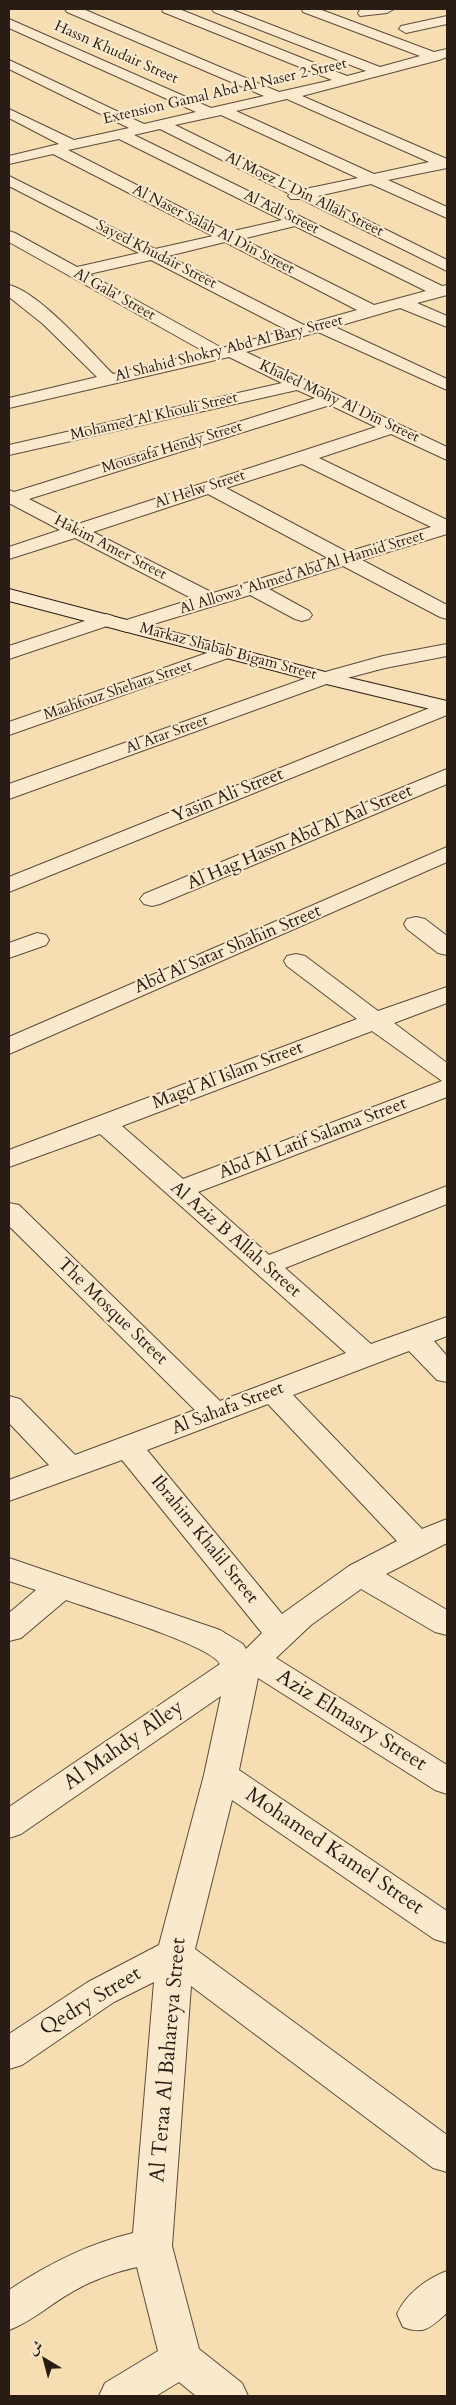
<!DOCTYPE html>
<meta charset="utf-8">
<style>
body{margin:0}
#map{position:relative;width:456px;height:2405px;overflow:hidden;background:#f7ddb2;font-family:Cardo,Amiri,serif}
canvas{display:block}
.frame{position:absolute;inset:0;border:10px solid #291c15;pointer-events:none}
.north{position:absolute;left:20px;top:2335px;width:50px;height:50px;-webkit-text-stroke:4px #fae9cd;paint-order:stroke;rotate:323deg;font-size:14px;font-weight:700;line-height:20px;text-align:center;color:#291c15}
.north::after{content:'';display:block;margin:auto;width:18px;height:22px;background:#291c15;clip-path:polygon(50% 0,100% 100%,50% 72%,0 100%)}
</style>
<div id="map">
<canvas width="456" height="2405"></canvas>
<div class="frame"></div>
<div class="north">ش</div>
</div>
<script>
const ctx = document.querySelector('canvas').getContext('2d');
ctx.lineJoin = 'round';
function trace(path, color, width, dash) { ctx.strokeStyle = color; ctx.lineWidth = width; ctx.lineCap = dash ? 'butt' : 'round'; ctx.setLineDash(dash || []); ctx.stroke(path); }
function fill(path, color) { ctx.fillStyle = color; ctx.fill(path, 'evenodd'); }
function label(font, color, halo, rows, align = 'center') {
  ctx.font = font + ' Cardo,serif'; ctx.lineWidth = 4.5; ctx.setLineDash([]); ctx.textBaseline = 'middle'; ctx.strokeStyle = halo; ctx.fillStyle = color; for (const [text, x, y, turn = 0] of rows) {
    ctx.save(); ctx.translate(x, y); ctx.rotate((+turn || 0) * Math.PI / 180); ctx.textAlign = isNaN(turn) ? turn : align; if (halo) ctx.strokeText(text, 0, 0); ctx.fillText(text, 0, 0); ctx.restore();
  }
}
const minor = new Path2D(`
 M65,9H83L279,92L332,80L163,12L162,9H179L347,76L366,71L214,12L212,9H230L380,67L420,56L303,12L302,9H319L434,52L447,49V57L439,60L302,96L447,159V168L388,180L447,207V218L371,184L318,196L447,260V271L301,199H291L288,196L290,194L160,129L134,135L442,286L447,285V295L417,303L447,316V327L400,308L335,327L447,379V390L318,332L246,352L447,447V460L391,434L319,458L447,520V534L362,560L447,605V619L440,617L343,566L269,589L309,611L312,615L309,619L302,621L295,619L250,595L127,632L120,630L117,626L120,622L193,599L75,538L9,559V547L60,530L9,503V490L14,492L315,398L297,390L9,455V445L282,383L229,357L9,408V398L97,377L43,324L9,297V285C39,292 90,351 113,374L205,352L9,242V231L15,233L77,267L139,253L9,186V176L155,249L213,236L53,154L9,164V156L59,144L9,118V109L74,140L129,128L9,69V60L144,124L196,112L9,28V19L211,108L264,96L67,12ZM287,99L429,162L374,174L236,111ZM221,115L358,178L305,189L175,125ZM119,139L282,220L229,232L68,150ZM295,226L426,291L374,305L242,239ZM225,242L357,310L304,325L168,256ZM151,260L287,330L222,348L89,274ZM330,405L376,427L78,524L29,499ZM302,464L431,527L347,552L226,488ZM208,494L328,558L213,593L93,532Z
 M367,9H394L387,13L360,16L358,13L360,10Z
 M447,16V24L406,33L399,29L401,26Z
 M106,614L113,616L116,620L113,624L9,659V646Z
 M447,644V656L385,668L332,682L9,799V784L318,674L383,656Z
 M227,646L234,648L237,652L234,656L9,735V722Z
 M447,701V715L9,892V877Z
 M447,769V784L160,904L152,906L144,904L140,899L144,894Z
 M447,847V862L9,1054V1037Z
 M416,917L425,919L447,936V955L438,953L407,929L404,924L407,919Z
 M37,933L46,935L49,940L46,945L9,958V943Z
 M296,954L305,956L378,1011L447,987V1003L394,1023L447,1063V1097L198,1192L269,1255L447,1186V1204L285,1268L371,1344L447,1317V1336L434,1341L447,1356V1382L437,1380L409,1351L293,1395L422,1529L447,1519V1543L386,1574L447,1610V1635L435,1632L361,1589L311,1625L276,1658L447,1765V1794L435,1790L258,1678L239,1770L447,1911V1943L434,1939L232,1800L195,1949L447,2135V2172L433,2168L191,1986L172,2246L199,2349L242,2383L248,2396H196L179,2382L156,2396H99L105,2383L158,2351L137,2267C115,2272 92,2280 72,2292C50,2304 33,2321 9,2330V2290C48,2264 87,2244 133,2233L154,1982L114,2002L22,2065L9,2069V2034L88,1982L159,1945L204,1775L221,1696L21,1834L9,1838V1807L220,1664C211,1645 91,1609 66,1600L21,1638L9,1641V1613L36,1590L9,1581V1558L220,1630L243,1644L246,1649L262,1633L122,1460L9,1501V1480L49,1465L9,1423V1396L20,1399L75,1455L195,1410L9,1226V1203L19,1205L220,1401L346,1353L100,1134L9,1167V1150L357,1019L287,966L284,961L287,956ZM372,1031L442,1081L183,1179L122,1126ZM268,1404L397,1541L349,1566L282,1614L147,1450Z
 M447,2271V2313C430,2328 424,2335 403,2327L397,2314C406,2294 426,2279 447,2271Z`);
const secondary = new Path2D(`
 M9,589L329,673L447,701V713L318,682L9,601Z`);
const farStreetnames = [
 ["Hassn Khudair Street",116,53,24],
 ["Extension Gamal Abd Al Naser 2 Street",225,92,-13],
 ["Al Moez L Din Allah Street",304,195,26],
 ["Al Adl Street",281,213,26],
 ["Al Naser Salah Al Din Street",213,230,27],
 ["Sayed Khudair Street",156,255,27],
 ["Al Gala' Street",114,295,29],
 ["Al Shahid Shokry Abd Al Bary Street",229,349,-14],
 ["Khaled Mohy Al Din Street",339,402,25],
 ["Mohamed Al Khouli Street",154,417,-13],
 ["Moustafa Hendy Street",172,448,-17],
 ["Al Helw Street",200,490,-18],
 ["Hakim Amer Street",110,548,27],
 ["Al Allowa' Ahmed Abd Al Hamid Street",302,573,-17],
 ["Markaz Shabab Bigam Street",228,652,15],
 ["Maahfouz Shehata Street",118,691,-19],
 ["Al Atar Street",167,735,-20]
];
const streetNames = [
 ["Yasin Ali Street",228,796,-22],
 ["Al Hag Hassn Abd Al Aal Street",300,838,-23],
 ["Abd Al Satar Shahin Street",228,950,-23],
 ["Magd Al Islam Street",228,1076,-21],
 ["Abd Al Latif Salama Street",313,1139,-21],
 ["Al Aziz B Allah Street",235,1240,41],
 ["The Mosque Street",112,1312,44],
 ["Al Sahafa Street",228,1409,-21],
 ["Ibrahim Khalil Street",204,1540,51]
];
const nearStreetnames = [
 ["Aziz Elmasry Street",351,1721,32],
 ["Al Mahdy Alley",124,1746,-35],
 ["Mohamed Kamel Street",334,1852,34],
 ["Qedry Street",91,2002,-31],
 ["Al Teraa Al Bahareya Street",169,2060,-85]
];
trace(minor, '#5c4c3c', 2);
trace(secondary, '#291c15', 2);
fill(minor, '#fae9cd');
fill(secondary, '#fae9cd');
label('15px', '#291c15', '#fae9cd', farStreetnames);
label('18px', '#291c15', '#fae9cd', streetNames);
label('21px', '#291c15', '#fae9cd', nearStreetnames);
</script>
